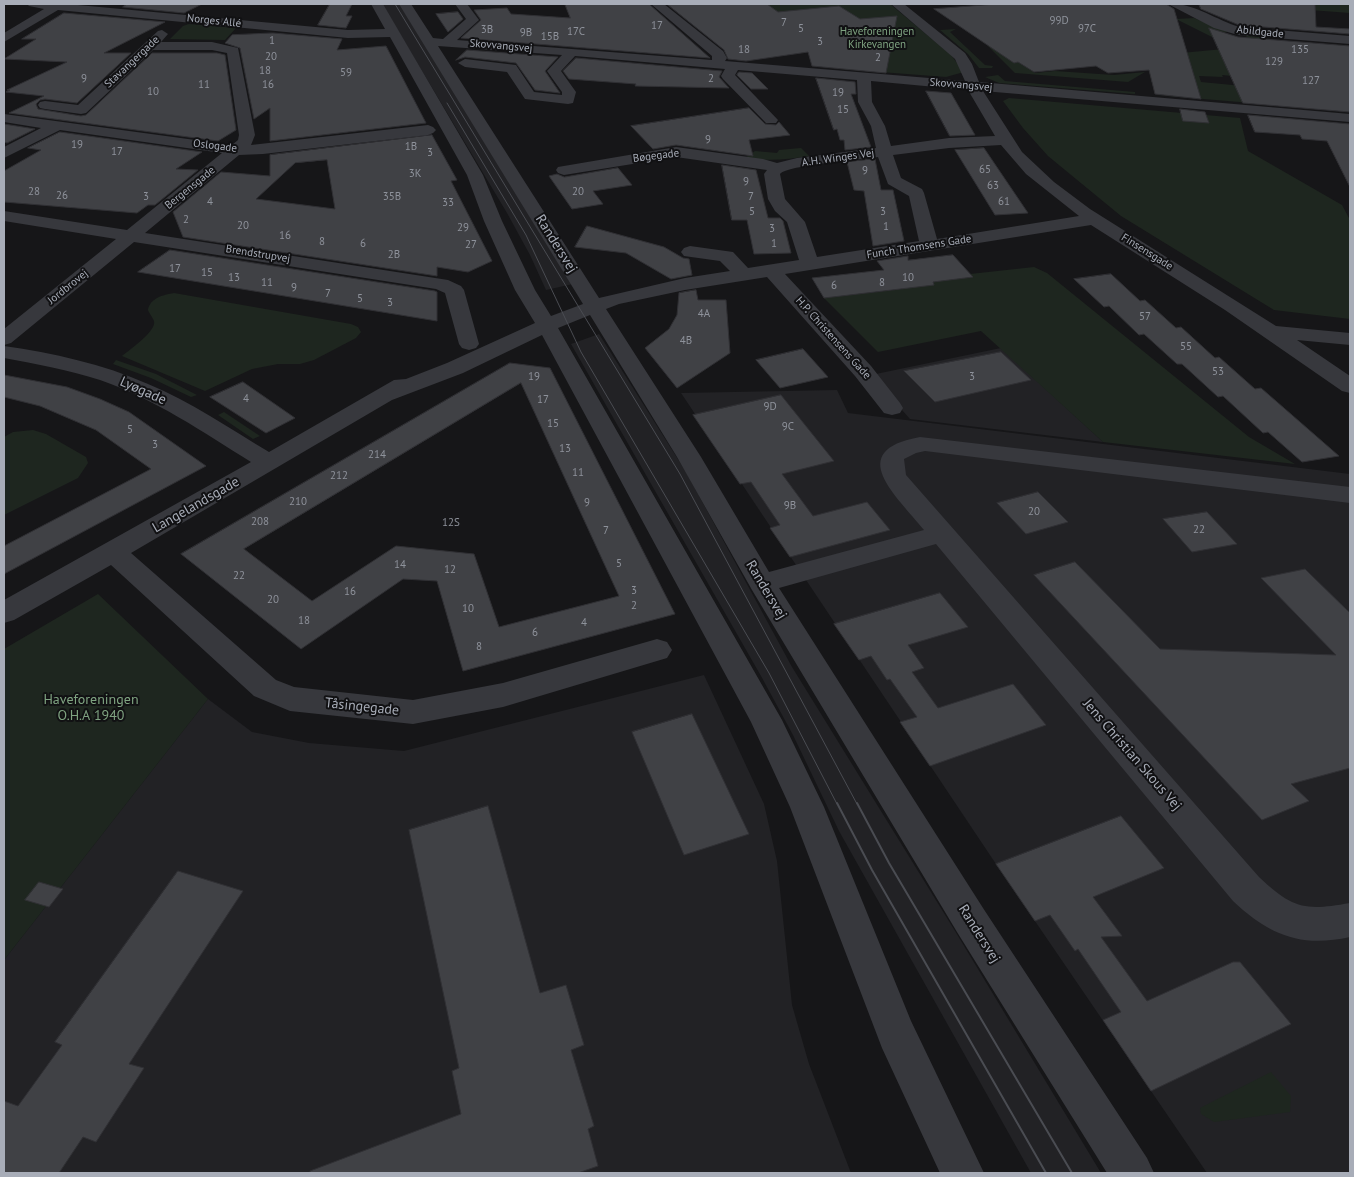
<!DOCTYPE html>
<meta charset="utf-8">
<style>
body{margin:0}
#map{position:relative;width:1354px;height:1177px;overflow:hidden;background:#161618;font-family:"PT Sans",sans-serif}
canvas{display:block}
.frame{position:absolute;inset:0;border:5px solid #a8adb8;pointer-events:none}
</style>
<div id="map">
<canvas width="1354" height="1177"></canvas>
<div class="frame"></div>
</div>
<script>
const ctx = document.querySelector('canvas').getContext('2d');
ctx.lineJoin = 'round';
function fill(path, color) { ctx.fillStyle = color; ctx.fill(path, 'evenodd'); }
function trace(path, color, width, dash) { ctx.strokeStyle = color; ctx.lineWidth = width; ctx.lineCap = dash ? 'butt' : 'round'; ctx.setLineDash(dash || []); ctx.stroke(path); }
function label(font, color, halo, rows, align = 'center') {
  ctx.font = font + ' "PT Sans",sans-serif'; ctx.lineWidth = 4; ctx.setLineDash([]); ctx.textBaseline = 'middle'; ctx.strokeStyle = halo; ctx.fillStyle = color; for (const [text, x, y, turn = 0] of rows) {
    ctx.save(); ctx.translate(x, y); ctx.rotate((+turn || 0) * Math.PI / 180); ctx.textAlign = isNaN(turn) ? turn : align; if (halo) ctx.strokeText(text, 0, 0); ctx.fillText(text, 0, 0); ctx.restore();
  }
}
const built = new Path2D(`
 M382,4H400L573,284L546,290L530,255L507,213Z
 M599,334L686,472L792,667L955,931L1101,1173H1031L839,831L793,735L761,676L571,344Z
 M1001,348L1103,442L910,419L871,375Z
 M837,390L848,413L1350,474V1173H1207L996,864L681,393Z
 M704,675L764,804L777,861L792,1005L809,1064L851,1173H4V960L208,699L252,732L309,743L404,751Z`);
const green = new Path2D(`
 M749,4H890L951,55L964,72L946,77L841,69Z
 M1275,4H1350V13L1283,8Z
 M1194,18L1228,32L1211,34L1234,45L1258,42L1243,35L1265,37L1277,50L1350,86L1340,87L1222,75L1223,77L1199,76L1201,82L1243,86L1312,108L1155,95L1176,96L1159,82H1151L1160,55L1234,48L1176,19Z
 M189,24L236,28L225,40L170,39L183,26Z
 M956,29L950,32L985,65L993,66L992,68H979L968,54L940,30Z
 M991,45L1014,62H1018L1035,73L1055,71L1114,75L1145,72L1128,82L1015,73L988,46Z
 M998,75L1005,81L1135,92V94L999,83L985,77Z
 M1009,98L1240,118L1248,151L1342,205L1350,220V319L1274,310L1121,216L1048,156L1023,128L1003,101Z
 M801,148L809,156C786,160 768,161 745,158L755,151L777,153L779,150Z
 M1034,267L1047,273L1249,437L1295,464L1103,442L981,331L878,352L824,298L902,289L900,286L972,277L970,274Z
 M174,293L351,324L358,327L361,332L356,338L314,360L300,364H278L252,369L205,391L122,356C129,350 157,331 154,321C153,318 149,313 148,310C150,298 163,295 174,293Z
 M116,360L156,374L197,395L191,397L151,378L113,364Z
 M224,412L260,436L253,439L218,415Z
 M33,430L46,434L86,457L88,463L78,478L4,515V437L13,432Z
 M98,594L208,699L4,960V649Z
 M1271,1072L1291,1096L1290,1112L1214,1122L1201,1114L1200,1108Z`);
const building = new Path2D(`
 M127,4H202L184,13L123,7Z
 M330,4H352L346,16H352L346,28L318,25Z
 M565,4H649L710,58L461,38L481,20L474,10L507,8L511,14L570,18Z
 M667,4H767L778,12L839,6L860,19L897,16L886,73L812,66L808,52L746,61L728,59L724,50Z
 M997,4H1166L1174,9L1201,99L1155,94L1149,70L1108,73L1096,66L1034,72L1018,62L1014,63L934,9Z
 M1199,4H1315L1316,27L1350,29V34L1239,25L1201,9Z
 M458,12L463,19L448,32L436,14Z
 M64,13L165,22L104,53H131L77,103L45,99L40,100L36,104L38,109L81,116L86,115L152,53H217L225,55L236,130L218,141L9,113L44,96L6,92L10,90H7L67,62L4,59L36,39H22Z
 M1209,28L1238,37L1350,46V112L1243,103Z
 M273,33L342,39L337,50L386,46L426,123L270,141V108L254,119L240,48L225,43L232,35Z
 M467,50L558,57L545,71L560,93L535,90L516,63L465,57L456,60Z
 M576,58L722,71L719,77L729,88L635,86L636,84L569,79L563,71Z
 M739,72L752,73L768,89H751L737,75Z
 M816,78L855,82L856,94H851L871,147L845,150L844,140H840L837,129L834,130Z
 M926,91L951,93L975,135L950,136Z
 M749,108L765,124L776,125L779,122L790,135L749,140L753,156L676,145L653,149L631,126Z
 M1180,109L1205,112L1209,123L1183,121Z
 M1248,115L1350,124V187L1327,141L1302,139L1300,135L1255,132Z
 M4,124L35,129L7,143L4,142Z
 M60,132L202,152L176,169L198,170L155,205H148L137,213L4,202V171L41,150L28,148Z
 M432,135L457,180L451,181L492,261L468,272L437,267V276L183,237L173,212L221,172L270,176V155ZM327,160L335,209L256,199L295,163Z
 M984,148L1028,213L995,215L955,150Z
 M875,159L881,190H893L904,241L873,246L864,191L854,190L847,162Z
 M722,165L756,170L768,218H780L783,221L791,253L754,254L747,220H732Z
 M618,168L632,185L593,191L603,204L572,209L549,176L557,174L564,177Z
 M587,226L664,247L683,258L689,259L692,275L671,279L626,253L575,247Z
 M170,250L435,291L437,292V321L138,272Z
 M953,255L973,277L933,282L934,285L824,298L812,278L884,270L877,261L908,256V260Z
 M1111,274L1140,301L1145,300L1176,328L1181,327L1215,358L1219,357L1255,389L1261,388L1339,456L1302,462L1268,432L1263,433L1223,396L1218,397L1182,364H1177L1144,334L1139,335L1109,306L1104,307L1074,279Z
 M696,290L698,300H726L730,353L677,388L645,348L669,329L677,315L679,293Z
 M803,349L828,377L780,388L756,360Z
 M1001,352L1031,380L935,402L904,371Z
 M510,363L550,368L675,614L463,671L437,581L403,579L301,649L181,554ZM521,383L619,596L499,627L474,554L396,546L312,601L244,549Z
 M4,375L67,387L100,399L129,412L206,466L4,574V546L151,469L96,430L40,406L4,397Z
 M243,382L295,418L266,433L210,397Z
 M781,395L834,461L782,474L813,516L867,502L890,530L790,557L770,528L780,525L751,482L740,484L693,415Z
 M1038,492L1068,522L1026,534L997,503Z
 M1207,512L1237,544L1192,552L1163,519Z
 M1075,562L1160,649L1336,655L1261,578L1305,569L1350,613V768L1291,784L1309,801L1262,820L1034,575Z
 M940,593L968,627L908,645L924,668L912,672L938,708L1013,684L1046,725L930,766L900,722L917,717L890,679L887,680L871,656L859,660L834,624Z
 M692,714L749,834L684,855L632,732Z
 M488,806L540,993L566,985L584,1045L571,1050L594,1126L588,1129L598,1166L578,1173H310V1171L461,1114L452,1071L459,1068L409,830Z
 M1121,816L1164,868L1093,897L1122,936L1101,937L1147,1001L1233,962H1240L1291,1024L1151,1091L1103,1020L1121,1012L1078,949L1075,951L1050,915L1035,921L996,864Z
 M178,871L243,891L129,1064L144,1068L96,1142L83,1137L59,1173H4V1101L18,1106L62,1045L55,1042Z
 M39,882L63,889L49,907L25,900Z`);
const minor = new Path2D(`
 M27,4H67L348,30L385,29L371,4H383L483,175L502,221L535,290L551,316L583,304L399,4H411L433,38L443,39L466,19L455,4H467L479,20L457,40L712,60V56L651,4H664L723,51L727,58L725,61L965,81L955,59L891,4H904L965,53L972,64L979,82L1350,114V122L983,91L1022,152L1054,182L1090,209L1276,326L1350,333V345L1297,340L1350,376V393L1342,391L1225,310L1091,225L785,274L871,366L900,403L903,408L900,413L892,415L884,413L855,376L767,277L685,290L619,304L606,309L701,457L769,572L924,530C897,496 843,451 920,437L1350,487V503L925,451L916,453L904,459L906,475L1259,877C1293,909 1305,911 1350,903V937C1301,948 1269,935 1233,901L936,544L779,588L983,908L1147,1158L1154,1173H1107L957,932L752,590L677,457L590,315L558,328L782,720L824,807L911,1021L984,1173H940L882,1048L790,807L751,722L542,335L463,373L392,400L131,553L276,680L294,687L413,700L503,683L657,639L667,642L672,650L667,658L503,707L413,724L290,711L254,696L111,565L14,620L4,623V600L251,462C203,432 155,399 100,380C69,370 36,364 4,358V346C53,353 103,364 148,384C191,402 229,428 269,452L394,380L406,379L447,363L535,323L515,290L484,221L467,175L390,37L348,38L58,10L4,42V33L44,9L29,6ZM438,46L562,55L547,71L562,92V95L534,92L516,65L465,59L458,63L465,67L507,72L525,99L568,104L573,103L576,92L561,71L575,56L725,69L721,76L723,79L766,123H776L778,120L735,75L738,70L857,80L858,102L871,126L876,148L797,158L777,163L763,159L676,147L558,167L556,170L558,173L564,175L676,157L767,170L764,174L768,199L775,211L787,222L799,260L748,268L733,252L690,246L684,248L681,252L684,256L720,261L730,271L685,278L599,298ZM871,81L968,90L995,136L949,138L891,146L885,126L872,102ZM1001,145L1026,174L1079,216L937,239L924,193L922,189L901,178L893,155L949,148ZM878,157L888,184L909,196L919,241L817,257L805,222L785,199L780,174C788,165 862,159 878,157Z
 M1168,4C1192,2 1216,20 1239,27L1350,36V44L1238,35L1214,28Z
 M162,30L168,34L161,42H212L238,48L255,135L251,145L428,125L433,127L436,130L433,133L428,135L263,154L239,155L145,233L448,280L461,286L464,290L479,344L476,348L469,350L462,348L459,344L445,293L436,289L134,242L11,343L4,345V329L116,239L4,221V211L127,230L222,153L60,130L4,158V147L41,128L4,122V114L232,145L238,140L239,135L227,53L212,50H153L86,113L81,114L45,109L40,108L38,105L40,102L45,101L78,105L158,31Z`);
const tramFar1 = new Path2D(`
 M395,4L680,474L857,804
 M447,103L526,235L581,352L769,673L837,804`);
const tram = new Path2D(`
 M837,803L872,870L1046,1173
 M857,803L889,863L1072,1173`);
const farStreetnames = [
 ["Norges Allé",214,21,6],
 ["Abildgade",1260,32,6],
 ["Skovvangsvej",501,46,5],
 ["Stavangergade",132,62,-43],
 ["Skovvangsvej",961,85,5],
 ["Oslogade",215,146,7],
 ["Bøgegade",656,156,-7],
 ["A.H. Winges Vej",838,158,-8],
 ["Bergensgade",190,188,-39],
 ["Funch Thomsens Gade",919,247,-9],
 ["Finsensgade",1147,252,32],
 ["Brendstrupvej",258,254,9],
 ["Jordbrovej",68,287,-39],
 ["H.P. Christensens Gade",833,338,48]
];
const numberNames = [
 ["99D",1059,21],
 ["7",784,23],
 ["17",657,26],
 ["5",801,29],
 ["97C",1087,29],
 ["3B",487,30],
 ["17C",576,32],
 ["9B",526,33],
 ["15B",550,37],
 ["1",272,41],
 ["3",820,42],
 ["18",744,50],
 ["135",1300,50],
 ["20",271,57],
 ["2",878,58],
 ["129",1274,62],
 ["18",265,71],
 ["59",346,73],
 ["9",84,79],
 ["2",711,79],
 ["127",1311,81],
 ["11",204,85],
 ["16",268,85],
 ["10",153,92],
 ["19",838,93],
 ["15",843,110],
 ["9",708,140],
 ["19",77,145],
 ["1B",411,147],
 ["17",117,152],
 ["3",430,153],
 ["65",985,170],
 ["9",865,171],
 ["3K",415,174],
 ["9",746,182],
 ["63",993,186],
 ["28",34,192],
 ["20",578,192],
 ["26",62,196],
 ["3",146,197],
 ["35B",392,197],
 ["7",751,197],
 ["4",210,202],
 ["61",1004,202],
 ["33",448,203],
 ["5",752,212],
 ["3",883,212],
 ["2",186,220],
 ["20",243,226],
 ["1",886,227],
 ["29",463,228],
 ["3",772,229],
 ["16",285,236],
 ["8",322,242],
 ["6",363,244],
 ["1",774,244],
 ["27",471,245],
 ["2B",394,255],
 ["17",175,269],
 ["15",207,273],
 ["13",234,278],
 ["10",908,278],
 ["11",267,283],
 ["8",882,283],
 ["6",834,286],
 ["9",294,288],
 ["7",328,294],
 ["5",360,299],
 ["3",390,303],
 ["4A",704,314],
 ["57",1145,317],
 ["4B",686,341],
 ["55",1186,347],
 ["53",1218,372],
 ["19",534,377],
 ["3",972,377],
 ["4",246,399],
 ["17",543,400],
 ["9D",770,407],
 ["15",553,424],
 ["9C",788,427],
 ["5",130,430],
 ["3",155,445],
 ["13",565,449],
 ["214",377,455],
 ["11",578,473],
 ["212",339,476],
 ["210",298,502],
 ["9",587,503],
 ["9B",790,506],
 ["20",1034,512],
 ["208",260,522],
 ["12S",451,523],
 ["22",1199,530],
 ["7",606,531],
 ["5",619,564],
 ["14",400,565],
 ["12",450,570],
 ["22",239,576],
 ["3",634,591],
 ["16",350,592],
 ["20",273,600],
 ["2",634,606],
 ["10",468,609],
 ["18",304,621],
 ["4",584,623],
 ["6",535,633],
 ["8",479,647]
];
const farParknames = [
 ["Haveforeningen",877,32],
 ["Kirkevangen",877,45]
];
const streetNames = [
 ["Randersvej",556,244,58],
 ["Lyøgade",143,391,24],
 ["Langelandsgade",196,505,-30],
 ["Randersvej",766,590,59],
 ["Tåsingegade",362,707,6],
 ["Jens Christian Skous Vej",1132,755,49],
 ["Randersvej",979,934,58]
];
const parkNames = [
 ["Haveforeningen",91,700],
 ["O.H.A 1940",91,716]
];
fill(built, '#222225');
fill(green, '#1e261f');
fill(building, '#404145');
trace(building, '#303034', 1);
fill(minor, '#37383d');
trace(tramFar1, '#4a4c52', 1);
trace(tram, '#4a4c52', 2);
label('11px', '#a8adb8', '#111113', farStreetnames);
label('11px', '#8e929b', null, numberNames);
label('11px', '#7fa381', '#111113', farParknames);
label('14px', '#a8adb8', '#111113', streetNames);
label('14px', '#7fa381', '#111113', parkNames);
</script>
